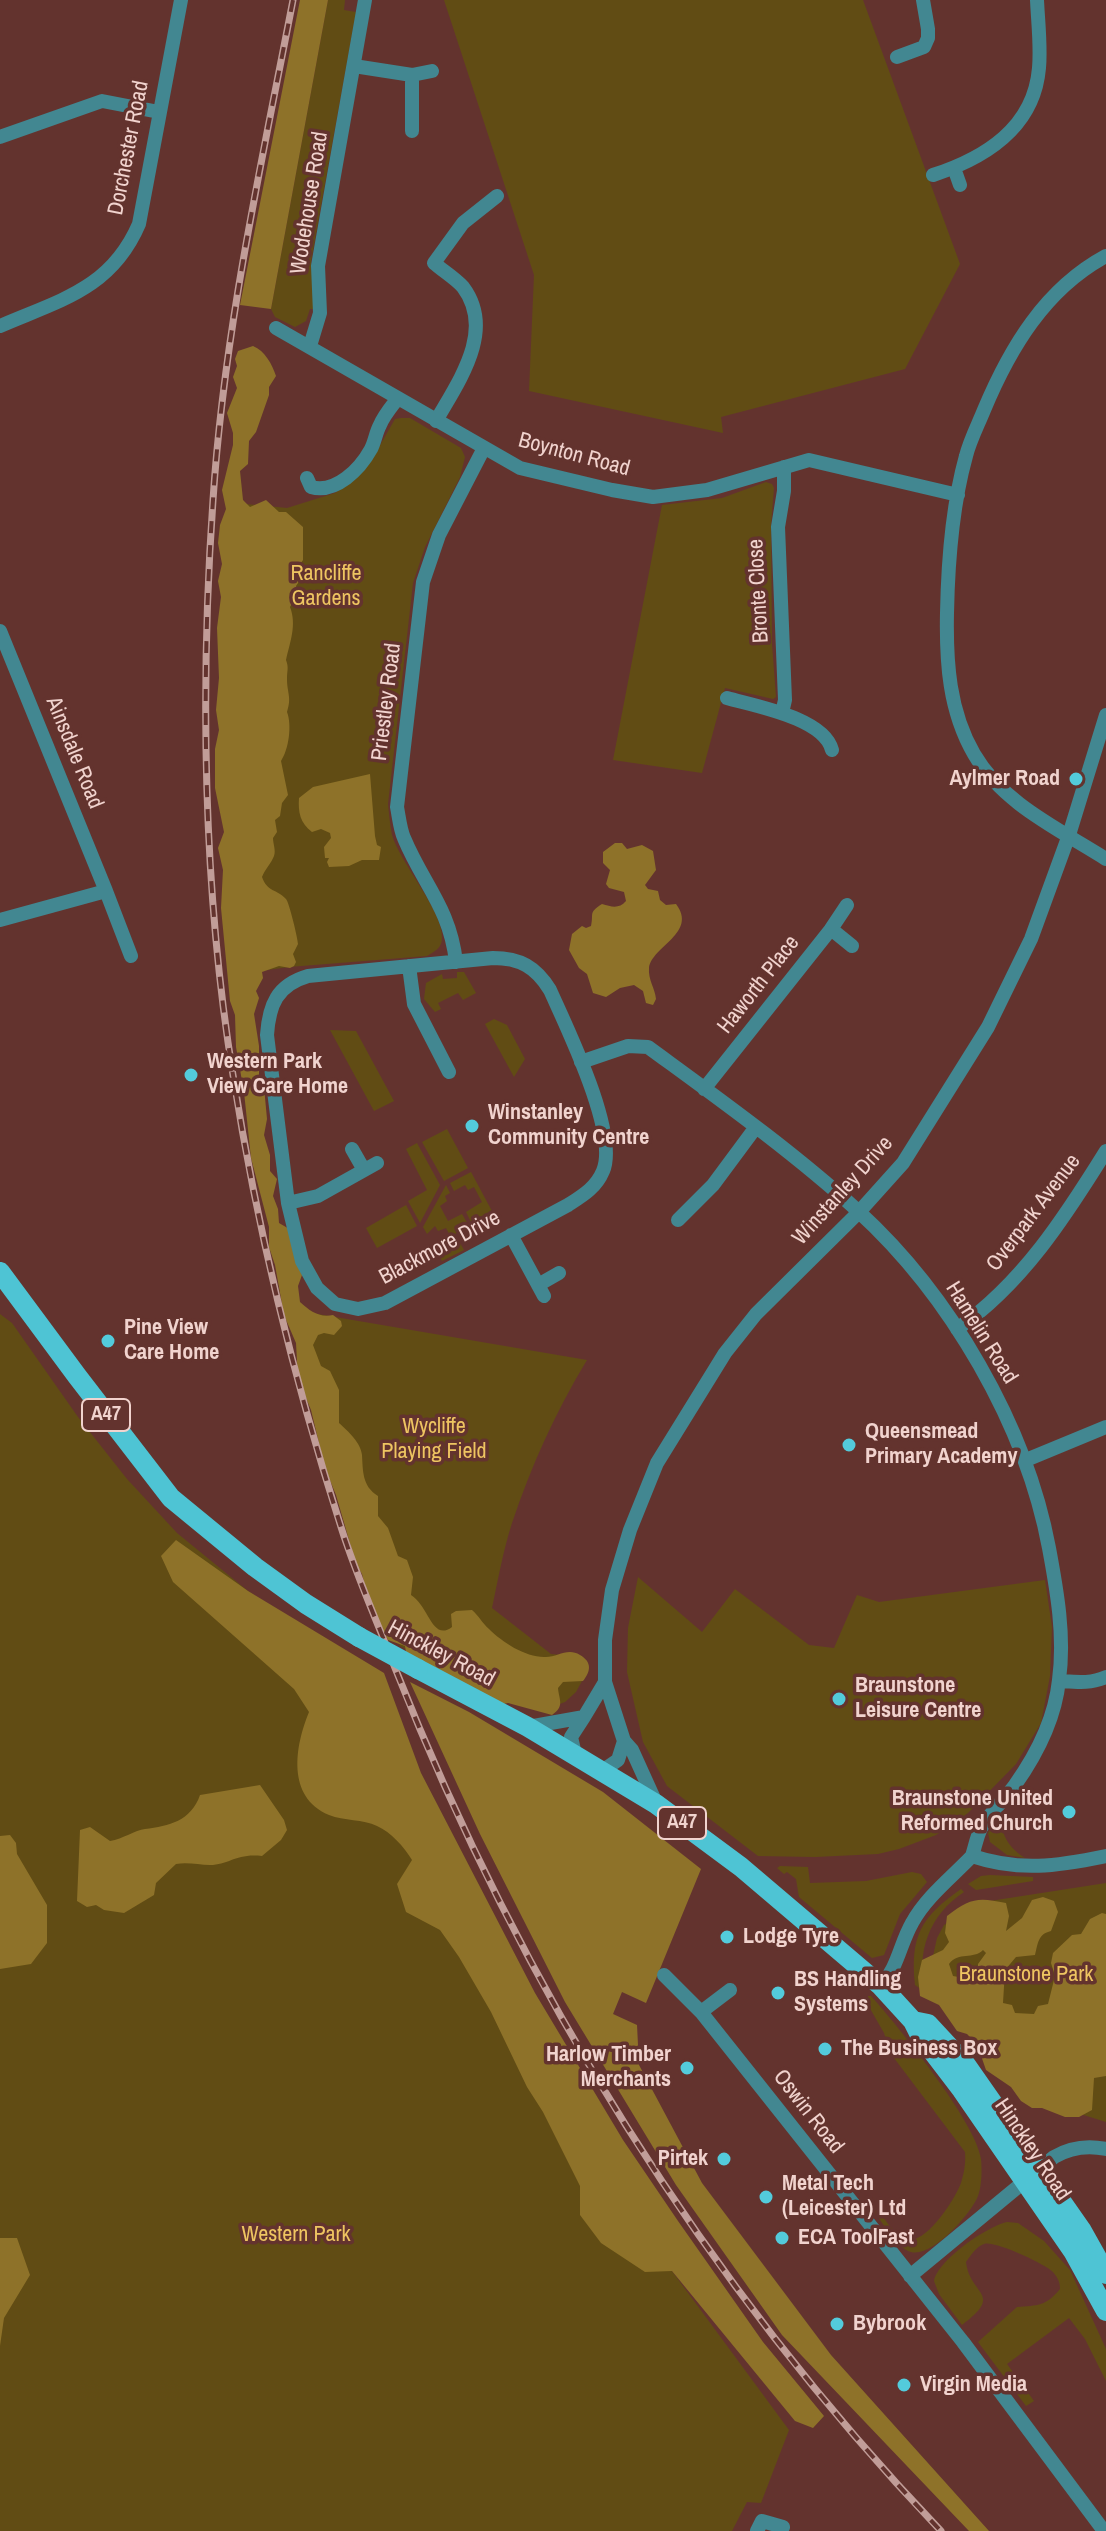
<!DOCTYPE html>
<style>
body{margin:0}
canvas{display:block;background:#63332e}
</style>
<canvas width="1106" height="2531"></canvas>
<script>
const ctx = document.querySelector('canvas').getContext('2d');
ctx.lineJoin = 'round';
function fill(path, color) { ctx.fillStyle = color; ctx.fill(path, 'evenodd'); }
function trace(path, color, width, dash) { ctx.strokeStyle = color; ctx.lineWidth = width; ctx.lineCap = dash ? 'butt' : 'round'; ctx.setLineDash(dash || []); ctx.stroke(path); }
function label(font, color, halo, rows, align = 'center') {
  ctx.font = font + ' "Archivo Narrow",sans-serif'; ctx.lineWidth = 7; ctx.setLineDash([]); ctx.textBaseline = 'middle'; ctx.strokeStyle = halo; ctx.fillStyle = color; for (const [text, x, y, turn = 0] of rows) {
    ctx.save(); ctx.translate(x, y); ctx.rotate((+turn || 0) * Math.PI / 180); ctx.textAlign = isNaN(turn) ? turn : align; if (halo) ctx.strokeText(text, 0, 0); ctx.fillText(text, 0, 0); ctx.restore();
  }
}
const green = new Path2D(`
 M328,0H345L344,10L356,12L311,261L315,309H310L306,321L295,327L275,317L271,309Z
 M444,0H863L960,264L905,369L721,417L723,433L529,391L534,275Z
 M401,418H410L461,448L465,457L460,477L425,547L413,583L388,804C389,814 390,825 392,835C400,863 443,911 442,938C442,948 435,951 427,956L289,967L253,972L229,770L246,504L287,508L335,493L346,485L375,454L395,419Z
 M766,482L772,484L774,488L771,525L772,644L776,697L773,699L725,688L702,773L613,760L662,505L722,498Z
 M457,972H464L476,993L463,1000L458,993L438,1003L441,1009L435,1012L424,999L426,983L442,974L443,979L457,978Z
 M494,1019L507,1025L525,1059L514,1077L485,1024Z
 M330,1030L356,1031L394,1101L374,1111Z
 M447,1129L468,1168L444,1181L422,1142Z
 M417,1143L440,1185L420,1223L408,1201L427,1190L406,1149Z
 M471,1172L493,1213L472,1224L466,1212L482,1202L474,1187L468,1190L465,1185L454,1191L450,1183Z
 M446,1185L450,1193L445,1196L447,1201L440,1206L448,1221L462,1214L469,1226L455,1234L464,1250L442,1261L438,1254L455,1245L446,1228L438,1231L435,1226L427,1234L423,1227Z
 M406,1205L417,1226L377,1248L366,1228Z
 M294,1310L587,1360C556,1411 531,1466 512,1523C503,1551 498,1580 492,1608L551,1654L583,1657L582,1681L576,1692L565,1702L546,1709L511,1703L400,1646L350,1521Z
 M0,1314L12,1323L78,1417L127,1479L177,1533L248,1591L350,1662L582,2149L789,2430L761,2503L747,2502L732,2531H0Z
 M638,1577L702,1632L735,1589L809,1645L834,1648L857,1595L879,1602L1045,1580L1052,1627L1050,1676L1041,1723L1016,1764L968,1813L936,1835L899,1849L878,1854L815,1857L758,1856L667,1786L643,1742L627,1672L628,1628Z
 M1003,1811C998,1833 1009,1848 1025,1858L1007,1855L990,1842L988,1833Z
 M780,1866L808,1867L810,1883L866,1881L912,1872L921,1874L927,1882L900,1914L884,1955L872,1958L799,1897L796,1879L787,1872L784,1874L777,1868Z
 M990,1875L1033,1877V1881L976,1890L968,1884L981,1876Z
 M1106,1883V2122L1058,2107L933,1956L937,1938L944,1925L977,1903Z
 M961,1889L964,1892C929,1915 916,1952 925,1992L915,1985C910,1936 921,1917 961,1889Z
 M868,1996H871C898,2026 976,2122 981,2159C982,2170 982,2185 978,2196C971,2214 932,2258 911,2252C896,2248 883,2223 874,2211L875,2206C883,2216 893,2234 905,2239C925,2247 955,2199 961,2183C964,2173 966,2163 965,2152L891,2054L884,2033L868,2005Z
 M1007,2222L1018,2223L1044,2241L1070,2270L1106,2349V2381L1085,2339L1069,2318L1007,2364L1034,2401L1026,2406L978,2342L1017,2307C1038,2305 1045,2307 1060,2289C1060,2282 1058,2278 1053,2272C1045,2264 994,2240 984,2244C976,2247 971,2255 966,2262C970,2296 1005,2293 962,2325L939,2294L934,2281C938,2260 986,2227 1007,2222Z`);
const forest = new Path2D(`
 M300,0H328L271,309L240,305Z
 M253,346C265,351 272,364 276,376L269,387V395L256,432L249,441L248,464L240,471L243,500L250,507L266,500L279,512H286L303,527V560L299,566L300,580L296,586L298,593L290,607C297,625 290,642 286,660C289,668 287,670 287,679C287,693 292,697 287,712C292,725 289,749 281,761L288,795L282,803L280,816L275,820L277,832L273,838C273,844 276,850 274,856C271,864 265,869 262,877C267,892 277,889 286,899C289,902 298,939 298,944L293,954L296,962L294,966L290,968L279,966L262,972L263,978L256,991L259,998L254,1014L259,1046V1076L264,1087L267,1119L264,1135L270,1155V1171L277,1179L273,1196L278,1209L279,1223L291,1230L302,1275L298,1286L300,1302C310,1311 319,1318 333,1315L341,1321L342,1326L334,1335L324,1333L318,1335L313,1345L321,1366L330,1371L339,1390V1423C348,1431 361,1443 362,1455C363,1471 362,1486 378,1496V1516L388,1528L398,1556L407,1560L413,1577L411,1595C429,1606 432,1642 452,1627L451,1614L456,1611L472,1610C479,1616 482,1623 489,1629C502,1642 525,1657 544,1657C557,1658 567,1647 580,1655C592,1662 591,1671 583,1681L563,1682L558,1688C559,1700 565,1706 552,1715L508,1703L499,1705L406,1652L405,1646L388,1640L369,1601L362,1574L356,1564L336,1495L325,1468L311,1410L298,1379L296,1343L284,1315L275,1265L269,1247V1227L251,1158L244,1092L236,1047L235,1015L230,1001L221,908L223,870L218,848L224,832L215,788V749L219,730L216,710L219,678L217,628L221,597L218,581L222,564L218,543L220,525L226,509L222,490L233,445V433L227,413L237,388L233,377L237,366L235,359L238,351Z
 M370,774L375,836L377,845L381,847L379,860H362L349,866L329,867L327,862L329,858H325L324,847L331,838L330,833L321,829L312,832C300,823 298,812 299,798L313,787Z
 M615,843H622L627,849L642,845L653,851L656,870L645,885L648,889L658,891L660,900L666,905L676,904C698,933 652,946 649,968C648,980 655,988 656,999L653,1005L646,1003L643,991L634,985L620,988L606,997L593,993L587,974L579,968L569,950L572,934L582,926L586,928L591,926C594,913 588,913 602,904C612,907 619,909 626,901L624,892L609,888L606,884L610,870L603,863V852Z
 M176,1540L248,1591L384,1673L421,1773L535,1993L623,2140L678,2221L763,2342L824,2416L813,2428L795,2421L672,2271L645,2272L601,2243L580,2215V2186L543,2112L527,2087L491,2012L459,1957L440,1930L406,1912L397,1884L412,1860C404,1847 391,1832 377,1826C363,1819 344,1821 329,1815C286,1797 295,1746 309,1712L294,1689L173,1582L161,1556Z
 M410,1682L469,1712L603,1792L701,1869L646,2003L622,1992L613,2014L637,2025L639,2065L702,2183L831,2355L989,2531H969L782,2335L676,2185L565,2002L480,1834Z
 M260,1785L284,1820L287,1830L281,1840L262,1856C236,1853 229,1865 210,1865C199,1865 188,1862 176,1864L156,1883L154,1895L124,1913L104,1910L96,1905L87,1907L77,1901L80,1830L90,1827L110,1841C123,1839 135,1830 145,1829C169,1826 191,1821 200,1795Z
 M10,1835L16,1843L17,1854L47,1905V1943L31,1964L0,1969V1836Z
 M1043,1897L1054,1901L1058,1912L1051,1931C1038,1934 1038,1943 1035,1955L1016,1957L1005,1970L1003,2003L1012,2005L1015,2013L1034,2014L1038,2006L1048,2004L1055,1976L1051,1963L1053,1953L1072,1935L1081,1934L1090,1919L1102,1913L1106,1914V2076L1094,2078L1092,2110L1079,2117H1065L1042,2108H1032L1021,2101L1011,2087L986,2070L977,2044L967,2034L957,2031L939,2005L920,1996L918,1977L922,1960L943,1950L949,1942L945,1933L947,1916C970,1898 978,1897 1006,1903L1009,1916L1006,1931L1022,1918L1032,1900ZM983,1950L986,1953L978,1964V1974L970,1977L968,1983L964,1978L953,1976L949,1964C959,1951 973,1960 983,1950Z
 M0,2238H17L30,2275L4,2318L0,2346Z`);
const minor = new Path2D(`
 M897,57L924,47L928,38V29L923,0
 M354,66L412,75V131
 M412,75L432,71
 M0,137L102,101L159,112
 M954,168L960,185
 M933,175C985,158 1034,128 1039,68C1041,46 1038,22 1037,0
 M1106,256C1045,289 1010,348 984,410C978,425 970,440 966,456C952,506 948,561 947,613C946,662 949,711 974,754C1003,804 1059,829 1106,859
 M0,326C60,300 111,289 139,224L181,0
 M276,328L520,468L612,490L653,497L707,490L809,460L958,495
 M310,346L320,313L318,266L365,0
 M436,421C458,382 496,331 463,287C455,278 443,271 434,263L463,223L497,196
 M307,478L311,487C336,494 360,469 371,449C375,441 376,432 380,425C384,415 392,406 398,398
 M0,631L106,891L0,920
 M727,698C755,706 824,718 832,750
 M782,713L785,700L778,527L784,491V467
 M106,891L131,956
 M831,929L847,905
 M493,958C520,958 536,967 550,990C567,1028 619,1134 603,1171C596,1188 582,1196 568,1205L385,1303L358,1309L335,1304L317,1288L302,1261L288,1203L267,1035C269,1005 277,985 308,976Z
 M456,962C450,908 423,884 404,838C400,829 399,817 397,807L423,582L439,535L484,448
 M409,966L414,1004L449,1072
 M581,1062L628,1046L648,1047C719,1099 792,1151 858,1211C950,1295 1026,1425 1049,1548C1057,1591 1065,1636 1059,1680C1055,1719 1037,1754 1015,1785C1005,1799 990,1812 981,1828C977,1836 975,1847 972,1856
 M704,1089L831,929L852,946
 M352,1149L364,1170
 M288,1203L318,1196L377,1163
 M678,1220L713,1185L756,1127
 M511,1235L544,1296
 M538,1285L559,1273
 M957,1329C1022,1284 1065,1217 1106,1151
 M1026,1460L1106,1427
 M1059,1681C1076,1682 1091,1684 1106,1677
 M605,1682V1640L612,1590L630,1530L657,1463L725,1353L756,1314L859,1212L903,1163L988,1027L1031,939L1069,835L1106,715
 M528,1727L584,1717L605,1682L624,1741L632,1750L656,1803
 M575,1754L571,1737L584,1717
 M602,1771L618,1760L624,1741
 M664,1975L701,2012L963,2342L1104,2531
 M881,1986C898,1967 900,1944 912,1923C926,1897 952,1877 972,1856C1020,1872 1057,1866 1106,1856
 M701,2012L730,1990
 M910,2276L1054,2157C1071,2147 1087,2145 1106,2149
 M757,2531L762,2521L783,2527`);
const primary = new Path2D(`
 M0,1272L77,1376L171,1498L255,1567L306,1604L359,1637
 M418,1669L528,1727L656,1804L741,1867L881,1986L913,2021L920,2035L962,2090L1073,2251L1106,2311
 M913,2021L928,2024L966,2065L1082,2231L1106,2274`);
const rail = new Path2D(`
 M293,0C261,166 224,331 213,500C200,687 203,890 233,1075C257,1228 294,1380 341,1527C356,1575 377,1621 395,1668C521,1987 704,2283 941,2531`);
const primaryBridge = new Path2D(`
 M359,1637L418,1669`);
const markers = [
 [1076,779,8,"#53cbdb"],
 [191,1075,8,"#53cbdb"],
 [472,1126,8,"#53cbdb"],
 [108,1341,8,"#53cbdb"],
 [849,1445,8,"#53cbdb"],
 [839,1699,8,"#53cbdb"],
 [1069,1812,8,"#53cbdb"],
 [727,1937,8,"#53cbdb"],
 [778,1993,8,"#53cbdb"],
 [825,2049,8,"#53cbdb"],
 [687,2068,8,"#53cbdb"],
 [724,2159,8,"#53cbdb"],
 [766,2197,8,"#53cbdb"],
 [782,2238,8,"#53cbdb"],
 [837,2324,8,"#53cbdb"],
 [904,2385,8,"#53cbdb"]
];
const shields = [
 [106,1415,48],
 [682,1823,48]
];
const shieldNames = [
 ["A47",106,1415],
 ["A47",682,1823]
];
const streetNames = [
 ["Dorchester Road",129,148,-79],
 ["Wodehouse Road",310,203,-81],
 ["Boynton Road",574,455,15],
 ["Bronte Close",759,591,-93],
 ["Priestley Road",387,702,-83],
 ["Ainsdale Road",74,753,68],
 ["Haworth Place",759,985,-52],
 ["Winstanley Drive",843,1191,-48],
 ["Overpark Avenue",1034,1213,-53],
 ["Blackmore Drive",440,1248,-28],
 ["Hamelin Road",981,1333,58],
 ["Hinckley Road",441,1654,28],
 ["Oswin Road",808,2112,52],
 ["Hinckley Road",1032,2150,56]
];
const parkNames = [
 ["Rancliffe",326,574],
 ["Gardens",326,599],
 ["Wycliffe",434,1427],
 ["Playing Field",434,1452],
 ["Braunstone Park",1026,1975],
 ["Western Park",296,2235]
];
const poiNames = [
 ["Aylmer Road",1060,779,"right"],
 ["Western Park",207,1062],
 ["View Care Home",207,1087],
 ["Winstanley",488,1113],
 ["Community Centre",488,1138],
 ["Pine View",124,1328],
 ["Care Home",124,1353],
 ["Queensmead",865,1432],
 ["Primary Academy",865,1457],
 ["Braunstone",855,1686],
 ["Leisure Centre",855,1711],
 ["Braunstone United",1053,1799,"right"],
 ["Reformed Church",1053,1824,"right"],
 ["Lodge Tyre",743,1937],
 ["BS Handling",794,1980],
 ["Systems",794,2005],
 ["The Business Box",841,2049],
 ["Harlow Timber",671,2055,"right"],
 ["Merchants",671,2080,"right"],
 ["Pirtek",708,2159,"right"],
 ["Metal Tech",782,2184],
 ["(Leicester) Ltd",782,2209],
 ["ECA ToolFast",798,2238],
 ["Bybrook",853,2324],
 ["Virgin Media",920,2385]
];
fill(green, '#614c14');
fill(forest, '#8e7229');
trace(minor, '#428791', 14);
trace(primary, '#4ec4d4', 20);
trace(rail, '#c19d98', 7);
trace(rail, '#63332e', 4, [12]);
trace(primaryBridge, '#4ec4d4', 20);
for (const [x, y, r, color] of markers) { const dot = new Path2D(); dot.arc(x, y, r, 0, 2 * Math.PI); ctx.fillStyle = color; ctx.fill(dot); trace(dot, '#63332e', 3); }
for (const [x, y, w] of shields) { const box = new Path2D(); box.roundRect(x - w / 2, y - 16, w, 32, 6); ctx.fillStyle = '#63332e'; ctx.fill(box); trace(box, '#f1d3ce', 2); }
label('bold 20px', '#f1d3ce', null, shieldNames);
label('22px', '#f1d3ce', '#63332e', streetNames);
label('22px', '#eec561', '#63332e', parkNames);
label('bold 22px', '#f1d3ce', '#63332e', poiNames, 'left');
</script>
